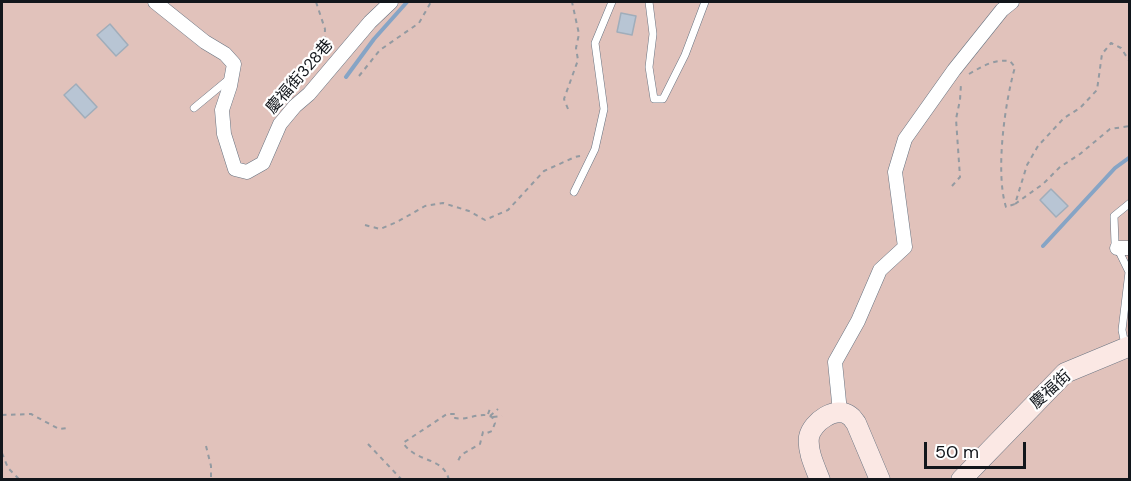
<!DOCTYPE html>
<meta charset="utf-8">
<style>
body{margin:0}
#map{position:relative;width:1131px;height:481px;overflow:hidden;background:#eef6ff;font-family:"DM Sans",sans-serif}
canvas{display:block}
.frame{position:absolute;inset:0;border:3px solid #12161b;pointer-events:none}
.scale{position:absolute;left:924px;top:442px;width:102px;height:27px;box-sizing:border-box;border:3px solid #12161b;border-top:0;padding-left:8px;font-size:18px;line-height:21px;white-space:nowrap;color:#12161b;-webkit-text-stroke:4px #fff;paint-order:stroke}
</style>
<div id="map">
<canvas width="1131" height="481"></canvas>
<div class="frame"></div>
<div class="scale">50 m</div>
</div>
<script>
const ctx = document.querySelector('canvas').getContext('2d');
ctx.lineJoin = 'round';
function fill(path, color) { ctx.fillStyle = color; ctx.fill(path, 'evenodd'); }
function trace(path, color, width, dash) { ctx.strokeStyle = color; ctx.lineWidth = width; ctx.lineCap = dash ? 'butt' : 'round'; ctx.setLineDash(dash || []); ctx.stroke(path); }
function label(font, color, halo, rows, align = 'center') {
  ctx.font = font + ' "DM Sans","Noto Sans TC",sans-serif'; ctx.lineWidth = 4.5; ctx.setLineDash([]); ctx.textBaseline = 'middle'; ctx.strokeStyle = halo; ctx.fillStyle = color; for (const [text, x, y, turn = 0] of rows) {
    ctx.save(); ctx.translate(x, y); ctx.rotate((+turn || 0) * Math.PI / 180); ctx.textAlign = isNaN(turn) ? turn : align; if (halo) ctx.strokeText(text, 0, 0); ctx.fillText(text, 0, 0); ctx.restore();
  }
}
const green = new Path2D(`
 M2,2H1129V479H2Z`);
const stream = new Path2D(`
 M346,77L374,39L407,2
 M1043,246L1115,168L1130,157`);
const building = new Path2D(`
 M621,13L636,16L632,35L617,32Z
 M110,24L128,45L116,56L97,35Z
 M76,84L97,107L85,118L64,95Z
 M1051,189L1068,206L1056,217L1040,200Z`);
const path = new Path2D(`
 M316,2L325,29L324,54
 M969,74C983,66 994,59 1010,61L1015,67C1005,102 995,172 1006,207L1015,204L1027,165L1038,146L1064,118L1080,108L1097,90L1102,54L1111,43L1121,48L1130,62
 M359,76L380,50L419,23L431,2
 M568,109L564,99L578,60L576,48L579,34L572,2
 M952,186L960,177L956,119L960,100L961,84
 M1015,204L1043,184L1060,167L1080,154L1110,129L1130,126
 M365,225L380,229L397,222L425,206L443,203L469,211L485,220L508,210L544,171L575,157L580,156
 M488,414L491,406
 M2,415L31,414L59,429L67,428
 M490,416L498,409
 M493,417L502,416
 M368,444L402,480
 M206,446L211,466V480
 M2,453L8,468L20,480
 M449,480C443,456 418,464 403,443L447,414H456L455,418C468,421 480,411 492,417L495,423L492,431L487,433L483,432L480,444L461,455L457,463`);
const lane = new Path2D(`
 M649,2L653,34L649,67L654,99H663L685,55L705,2
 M194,108L229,79
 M574,192L595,149L604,109L595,43L612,2
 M1125,345L1122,330L1129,272L1115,243L1114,216L1130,203`);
const street = new Path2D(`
 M155,2L205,42L225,54L234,64L230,86L222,110L224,134L235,169L247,172L263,163L280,124L295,106L309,94L370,22L391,2
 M1117,248H1130
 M840,412L835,362L858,321L880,270L905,247L895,172L905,139L954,70L1002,10L1012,2`);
const secondary = new Path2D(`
 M820,480C815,467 807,451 809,437C812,422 836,405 850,416C853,418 854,421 856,423L880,480
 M961,480L1065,373L1130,346`);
const streetNames = [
 ["慶福街328巷",300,77,-49],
 ["慶福街",1051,390,-42]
];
fill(green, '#e1c2bb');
trace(stream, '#86a4c5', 4);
fill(building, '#b8c5d4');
trace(building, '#a0adba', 1.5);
trace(lane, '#687380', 8);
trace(street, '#687380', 15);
trace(secondary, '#687380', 21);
trace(path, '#939aa1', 2, [4.5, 4.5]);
trace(lane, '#fff', 7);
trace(street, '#fff', 14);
trace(secondary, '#fbe8e4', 20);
label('16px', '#12161b', '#fff', streetNames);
</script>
